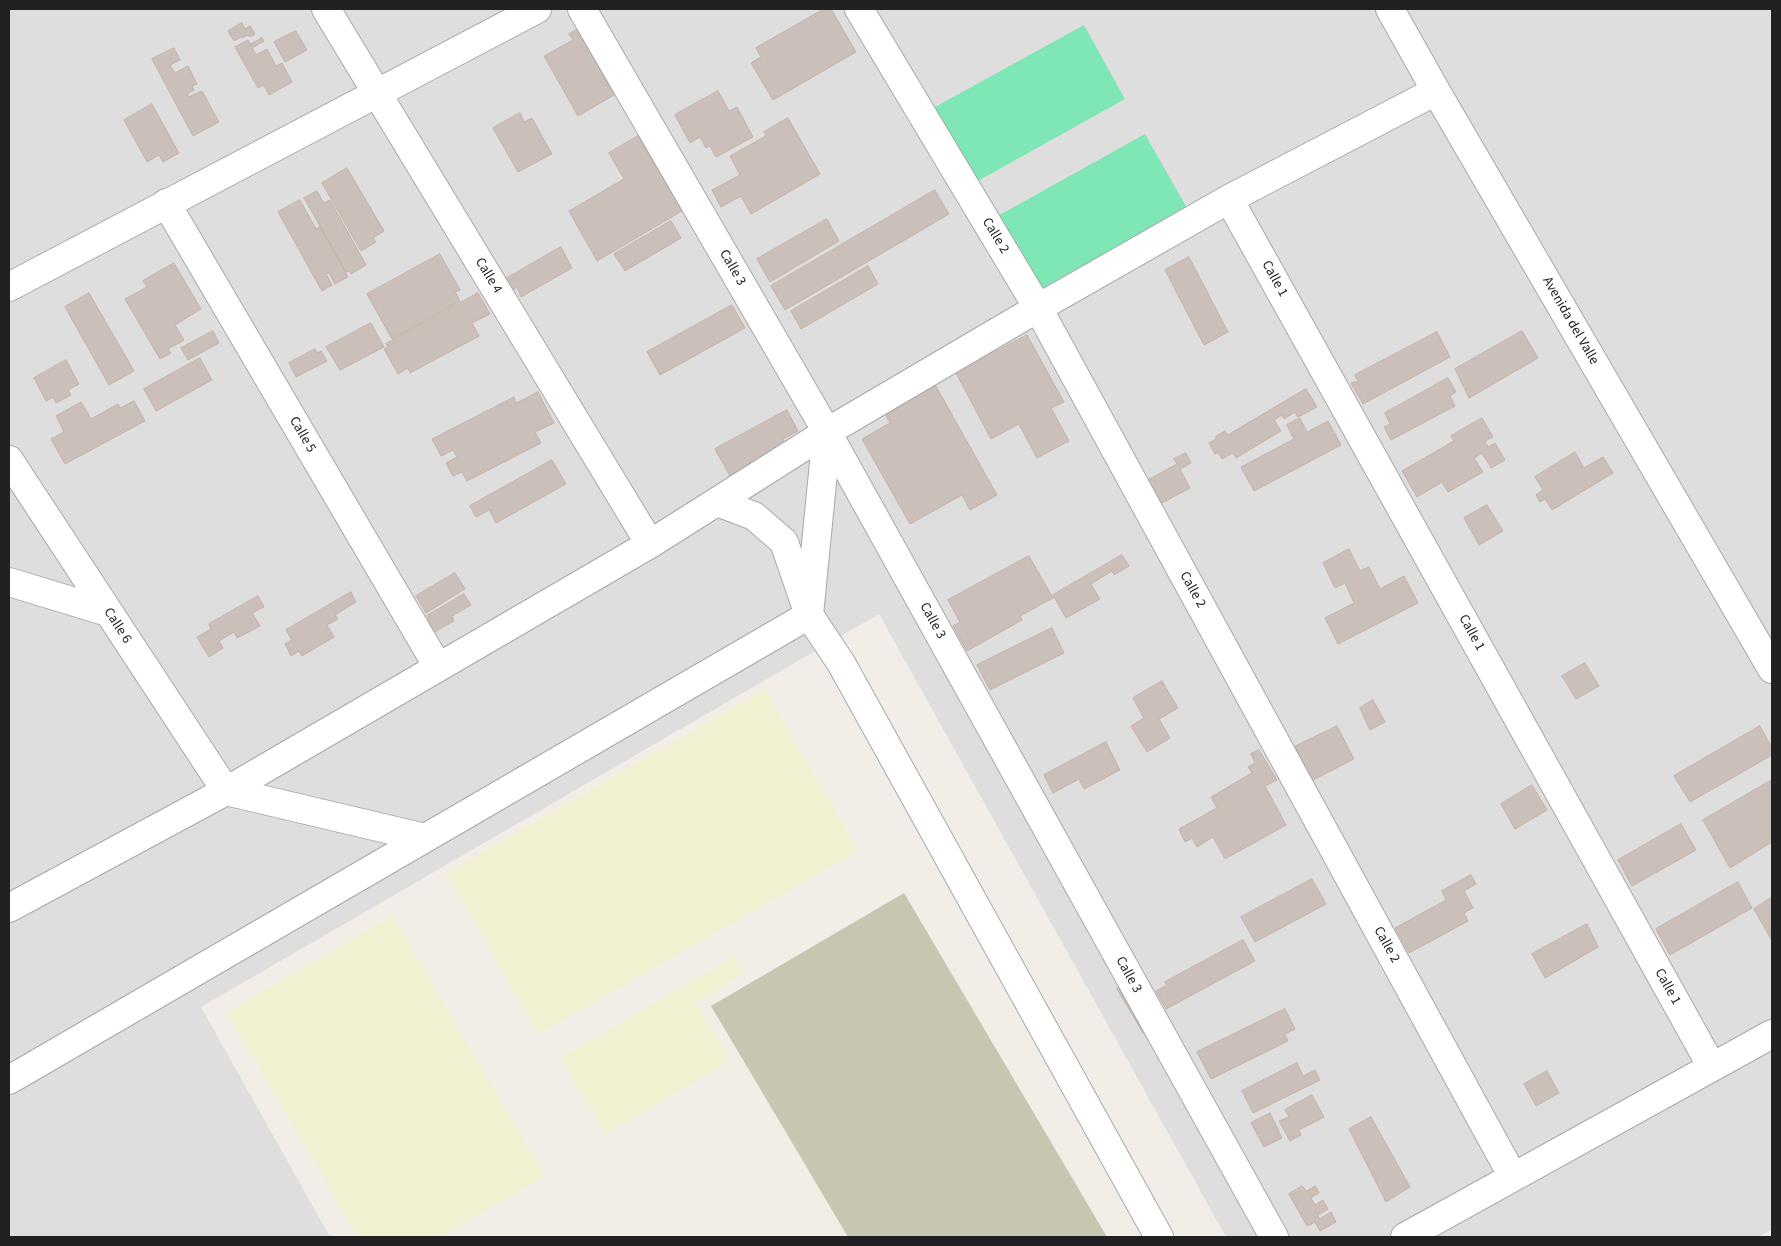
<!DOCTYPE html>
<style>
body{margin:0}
#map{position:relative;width:1781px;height:1246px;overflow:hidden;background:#f2ede7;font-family:"Source Sans 3",sans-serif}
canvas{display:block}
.frame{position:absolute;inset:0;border:10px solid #212121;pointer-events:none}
</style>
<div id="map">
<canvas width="1781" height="1246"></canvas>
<div class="frame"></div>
</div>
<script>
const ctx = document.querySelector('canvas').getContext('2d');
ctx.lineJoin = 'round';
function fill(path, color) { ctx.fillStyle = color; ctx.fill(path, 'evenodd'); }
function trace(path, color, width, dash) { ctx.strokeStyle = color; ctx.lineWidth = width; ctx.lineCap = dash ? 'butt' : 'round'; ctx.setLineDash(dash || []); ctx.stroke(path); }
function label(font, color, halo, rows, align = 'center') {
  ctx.font = font + ' "Source Sans 3",sans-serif'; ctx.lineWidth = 4; ctx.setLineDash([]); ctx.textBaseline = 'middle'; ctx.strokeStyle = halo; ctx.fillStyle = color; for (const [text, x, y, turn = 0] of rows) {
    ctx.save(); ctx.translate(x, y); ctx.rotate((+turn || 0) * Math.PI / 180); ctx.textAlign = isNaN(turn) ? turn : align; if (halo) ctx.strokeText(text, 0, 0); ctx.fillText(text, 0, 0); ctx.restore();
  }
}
const residential = new Path2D(`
 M9,9H1772V1229L1758,1237H1226L879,614L201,1007L330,1237H9Z`);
const construction = new Path2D(`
 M904,893L1107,1237H848L711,1006Z`);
const farmland = new Path2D(`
 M765,689L858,851L539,1034L447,873Z
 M393,916L545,1176L441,1237H358L227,1012Z
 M735,956L744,973L696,1002L730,1061L606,1134L561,1058Z`);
const pitch = new Path2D(`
 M1084,25L1125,99L976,182L935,107Z
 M1145,134L1187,208L1037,291L996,217Z`);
const building = new Path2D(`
 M824,9H831L856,52L773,100L751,63L761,57L756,48Z
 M242,23L245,29L250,26L255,34L250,37L248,35L242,38L241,37L234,41L228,31Z
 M578,29L614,95L578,116L544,56L573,40L569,34Z
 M296,31L307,50L285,62L274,42Z
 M262,38L264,41L252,48L256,55L267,49L276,66L282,63L292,82L269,95L264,85L258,88L235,47L248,40L250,44Z
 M174,48L180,60L170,65L175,73L188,66L197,84L192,86L194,90L187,94L189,97L202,91L219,122L193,136L152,59Z
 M718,91L729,111L737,107L753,137L716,157L710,146L706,148L700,137L690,143L675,115Z
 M152,104L179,153L163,162L159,155L147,162L124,120Z
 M520,113L524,122L532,118L552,154L518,172L493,128Z
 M788,118L820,174L751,214L741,196L721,207L712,190L740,175L730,156L766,136L764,132Z
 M638,136L652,160L657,157L687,208L597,261L569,211L624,179L609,153Z
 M347,168L384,231L373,238L376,242L361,251L322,183Z
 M935,190L949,214L785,310L771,286Z
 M317,191L324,203L330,200L366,265L351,274L349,271L346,272L304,198Z
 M300,200L316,229L320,226L348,277L335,284L329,273L326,274L332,285L322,291L278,212Z
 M827,219L839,241L770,282L757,259Z
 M671,221L681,238L625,271L614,254Z
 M561,247L572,268L521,297L517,287L510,293L502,281Z
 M440,254L460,290L455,292L460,301L392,339L367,294Z
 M1189,257L1228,332L1204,345L1165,270Z
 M174,263L201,309L175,325L184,340L168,349L171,353L160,359L125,299L147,287L143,281Z
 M868,266L878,284L801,329L791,311Z
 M89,293L134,371L109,385L65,307Z
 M478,293L490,314L472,323L479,336L410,373L408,368L398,374L384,349L388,347L386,344Z
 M732,305L745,328L660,375L647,352Z
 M371,323L384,347L340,370L326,347Z
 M213,331L219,343L188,360L181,348Z
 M1522,331L1538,358L1469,398L1455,369Z
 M1437,332L1450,357L1363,404L1351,383L1358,381L1355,375Z
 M1027,335L1064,402L1051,408L1069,441L1037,458L1019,424L991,439L956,373Z
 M315,349L317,353L321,351L327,361L296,377L289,363Z
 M200,358L212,380L156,411L144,389Z
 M66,360L79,384L68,390L71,395L56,403L53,397L46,401L34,378Z
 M1448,378L1456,392L1450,396L1455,406L1391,440L1384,427L1390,424L1385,413Z
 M933,381L997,495L970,510L962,495L910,524L862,439L890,423L883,409Z
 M1306,389L1317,407L1298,417L1295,412L1284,419L1282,415L1274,420L1281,431L1236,458L1233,453L1222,459L1218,452L1215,454L1209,443L1216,439V436L1225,431L1227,435Z
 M538,392L554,423L535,432L541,443L467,481L462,472L453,476L446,463L457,457L453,450L441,456L432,439L514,397L516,403Z
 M134,401L145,421L65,464L51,439L64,432L56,416L81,402L91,419L118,404L120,408Z
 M787,410L798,431L783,439L786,445L730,476L715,449Z
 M1300,418L1307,432L1328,421L1341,445L1254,491L1241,467L1294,439L1287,425Z
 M1482,418L1493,437L1485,441L1488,447L1495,443L1505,460L1491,468L1482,453L1474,458L1483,472L1448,492L1442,482L1417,497L1402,471L1454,441L1451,436Z
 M1575,452L1584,468L1603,457L1613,473L1552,510L1545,499L1540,502L1536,495L1543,490L1535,477Z
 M1186,453L1191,463L1180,469L1190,488L1156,506L1144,482L1177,464L1174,459Z
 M552,460L566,484L496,523L489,510L476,517L470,506Z
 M1487,505L1503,531L1479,545L1464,518Z
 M1349,549L1360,571L1369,567L1380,589L1404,576L1418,603L1338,644L1325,618L1354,603L1345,583L1335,588L1323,563Z
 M1122,555L1129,566L1114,575L1112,571L1091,584L1100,599L1066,618L1053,595Z
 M1029,556L1053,598L1020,616L1022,620L967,651L953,626L960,622L948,600Z
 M455,573L465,589L426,613L416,596Z
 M351,592L356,602L335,615L338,619L327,625L334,637L302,656L299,651L291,656L285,644L292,640L286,630Z
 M464,594L471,605L452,616L454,621L430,635L421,625L429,620L427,616Z
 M258,596L264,607L252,613L260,626L237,638L234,632L219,641L223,648L209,657L197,637L211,629L209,624Z
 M1052,628L1064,653L990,690L977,665Z
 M1585,663L1599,686L1576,699L1562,676Z
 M1162,681L1178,708L1159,719L1170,738L1147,752L1131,726L1144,718L1133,698Z
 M1373,700L1385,722L1370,730L1360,708Z
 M1337,726L1354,759L1313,780L1309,773L1304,775L1290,749Z
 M1760,726L1772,748V755L1690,802L1674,776Z
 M1106,742L1120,770L1084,789L1079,779L1053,793L1044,775Z
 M1259,750L1277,780L1265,786L1286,825L1225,859L1213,837L1197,847L1192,838L1185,842L1179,829L1217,808L1211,797L1252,773L1248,767L1255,763L1251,754Z
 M1772,780V842L1730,868L1703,820Z
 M1532,785L1547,810L1515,829L1501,804Z
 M1681,824L1696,850L1632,886L1618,860Z
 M1471,875L1476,884L1464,891L1473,908L1464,913L1468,921L1409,953L1395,928L1446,900L1442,891Z
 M1312,879L1326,904L1255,942L1241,917Z
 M1738,882L1752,908L1670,955L1656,929Z
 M1771,898L1772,900V941L1754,909Z
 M1587,924L1598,947L1545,978L1532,954Z
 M1243,940L1255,961L1166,1009L1156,991L1167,985L1165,982Z
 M1127,983L1153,1027L1143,1033L1117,989Z
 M1285,1009L1295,1029L1285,1034L1288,1041L1211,1079L1197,1052Z
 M1297,1063L1303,1076L1315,1070L1320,1080L1253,1113L1242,1091Z
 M1547,1071L1559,1093L1536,1106L1524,1084Z
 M1312,1095L1324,1117L1299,1130L1301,1135L1290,1141L1279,1121L1289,1117L1285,1110Z
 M1270,1113L1282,1138L1264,1147L1251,1123Z
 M1371,1117L1410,1187L1386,1202L1349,1129Z
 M1302,1186L1307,1191L1315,1186L1319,1193L1311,1198L1315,1205L1323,1200L1328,1209L1318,1215L1319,1219L1331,1212L1336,1222L1320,1231L1315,1222L1307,1226L1289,1194Z`);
const minor = new Path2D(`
 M326,9L650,544
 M582,9L827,432L1274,1237
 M859,9L1038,308L1513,1177
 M1390,9L1436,91L1772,669
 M1229,199L1712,1067
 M166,203L438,667
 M9,287L537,9
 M9,460L226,791
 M717,502L754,516L784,542L809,615L841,663L1159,1237
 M9,582L108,612
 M226,791L425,838
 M9,908L226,791L650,544L827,432L1038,308L1229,199L1436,91
 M9,1080L809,615L827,432
 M1405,1237L1772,1034`);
const streetNames = [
 ["Calle 2",995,236,59],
 ["Calle 3",732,268,60],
 ["Calle 4",488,276,59],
 ["Calle 1",1274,279,61],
 ["Avenida del Valle",1570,321,60],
 ["Calle 5",302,435,60],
 ["Calle 2",1192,590,61],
 ["Calle 3",932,621,61],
 ["Calle 6",117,626,57],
 ["Calle 1",1471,633,61],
 ["Calle 2",1386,945,61],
 ["Calle 3",1128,975,61],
 ["Calle 1",1667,987,61]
];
fill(residential, '#dfdede');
fill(construction, '#c7c6b1');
fill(farmland, '#f1f1d1');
fill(pitch, '#7fe6b6');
fill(building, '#cabfb9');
trace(building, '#c5b2a8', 1);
trace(minor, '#a8a8a8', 30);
trace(minor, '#fff', 28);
label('14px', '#212121', '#fff', streetNames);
</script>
